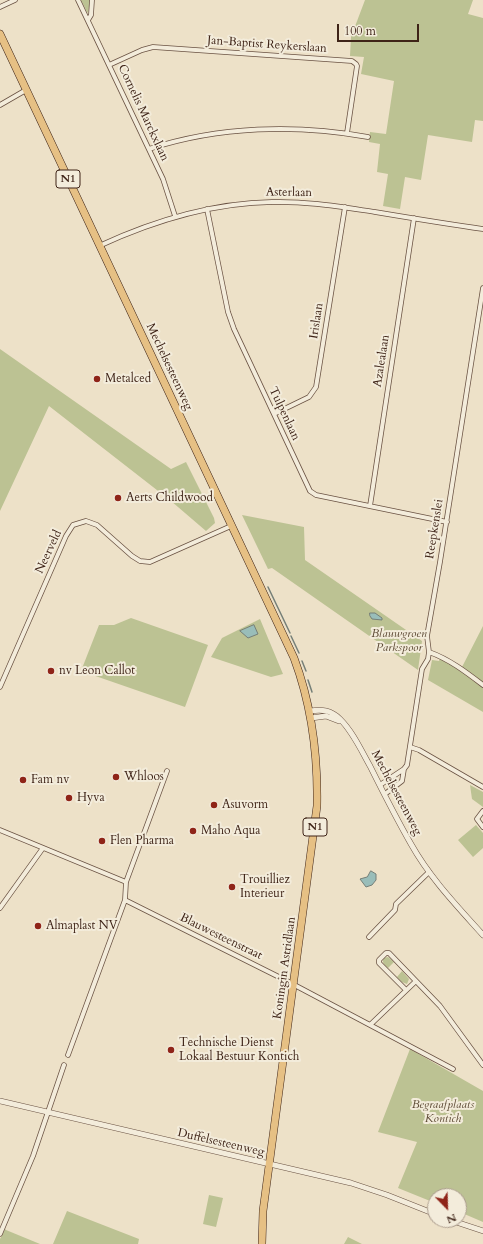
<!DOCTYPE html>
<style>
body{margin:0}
#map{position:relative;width:483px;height:1244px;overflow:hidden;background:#ede1c8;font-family:Cardo,serif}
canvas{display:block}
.north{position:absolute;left:427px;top:1188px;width:40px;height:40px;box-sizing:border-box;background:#f3ecdb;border:1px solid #ab9c8d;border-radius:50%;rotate:157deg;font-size:11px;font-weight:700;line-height:16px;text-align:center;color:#3e2317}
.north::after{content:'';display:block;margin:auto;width:14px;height:18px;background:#8f2418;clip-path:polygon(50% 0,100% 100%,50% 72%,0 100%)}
.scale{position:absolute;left:337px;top:24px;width:82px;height:18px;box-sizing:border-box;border:2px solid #3e2317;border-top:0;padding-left:5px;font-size:12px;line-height:14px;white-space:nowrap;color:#3e2317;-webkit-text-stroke:3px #f3ecdb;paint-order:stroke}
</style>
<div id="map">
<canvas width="483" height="1244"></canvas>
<div class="north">N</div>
<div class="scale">100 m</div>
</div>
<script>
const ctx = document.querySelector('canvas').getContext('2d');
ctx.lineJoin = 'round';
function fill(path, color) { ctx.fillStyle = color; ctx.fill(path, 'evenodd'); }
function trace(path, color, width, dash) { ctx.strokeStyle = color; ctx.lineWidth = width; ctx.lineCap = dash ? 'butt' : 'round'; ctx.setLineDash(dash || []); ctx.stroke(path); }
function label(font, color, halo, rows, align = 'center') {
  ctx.font = font + ' Cardo,serif'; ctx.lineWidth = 4; ctx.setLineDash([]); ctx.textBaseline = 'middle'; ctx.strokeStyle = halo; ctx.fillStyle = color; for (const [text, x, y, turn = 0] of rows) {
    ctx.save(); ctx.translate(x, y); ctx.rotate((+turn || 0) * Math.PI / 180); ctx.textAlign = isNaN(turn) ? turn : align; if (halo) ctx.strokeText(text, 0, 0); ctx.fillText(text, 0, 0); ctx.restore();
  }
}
const green = new Path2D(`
 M81,0H90L88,13L87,12Z
 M365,0H473L468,14L483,18V121L475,120L472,142L428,135L421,180L405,177L400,209L383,206L388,174L377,172L380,144L369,142L370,132L386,134L394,81L361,74L364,57L350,56L351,37Z
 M0,349L171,469L186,462L214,518L215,523L206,531L171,501L49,406L0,511Z
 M242,515L304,527L305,560L422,641L418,670L272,568L268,569Z
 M131,618L208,645L185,707L81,671L99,625H114Z
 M260,619L283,674L271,677L211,657L222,638Z
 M483,626V682L462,667Z
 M441,656L483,685V712L428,680L432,660L439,661Z
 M470,785L483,792V807L472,799Z
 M476,825L483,833V848L473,857L458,840Z
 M388,957L394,962L388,968C385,965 381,963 384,958Z
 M402,971L409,979L407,984L402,982L397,977Z
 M410,1049L483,1091V1222L462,1213V1208L459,1205V1196H435V1203L398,1188L417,1142L378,1132Z
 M209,1195L223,1198L216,1227L203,1224Z
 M67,1211L139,1239L138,1244H53Z
 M5,1229L6,1230L40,1244H0V1239Z
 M348,1237L362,1244H344Z`);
const water = new Path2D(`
 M370,613H375L382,618V620L372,619L370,616Z
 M254,625L258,634L248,638L240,631Z
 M371,871L376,874V880L372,885L366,887L360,879L367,877Z`);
const stream = new Path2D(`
 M268,587L290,633
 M291,636L299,653
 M302,661L306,671
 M308,680L312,692`);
const minor = new Path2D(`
 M78,0L163,179L175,216
 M0,7L15,0
 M88,20L91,15L92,0
 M109,65L142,50L153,47L352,61L356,64L357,66L347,133
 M0,105L26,90
 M149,149C219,126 296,124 368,137
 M207,209L228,312L234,329L310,491L316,495L447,522
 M99,246C155,220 211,203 272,202C307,201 341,207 375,212C411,218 447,224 483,229
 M274,414L309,397L316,387L345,207
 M370,506L414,218
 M429,652C449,659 466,672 483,685
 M0,687L66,536L73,525L86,521L97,525L132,556L140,561L150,562L231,526
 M410,747L419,750L483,787
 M380,785L404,769
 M385,794L402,781L404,769L407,765L422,669L428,659L429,652L427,636L440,562L483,288
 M483,811L477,819L483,827
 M0,830L126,882
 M125,900L285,980L370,1025L416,981
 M0,908L43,848
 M369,937L395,910L396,904L429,872
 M406,990L379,963V960L386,953H389L440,1006L483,1065
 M370,1025L453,1069
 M68,1055L125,900L126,882L167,771
 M0,1234L33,1156L64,1065`);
const tertiary = new Path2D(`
 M310,711C322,709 331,710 340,719C353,732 361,750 370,766C383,792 396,818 411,844C430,878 457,906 483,935
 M311,718L326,716L339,721
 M0,1101L351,1183L387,1195L435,1214
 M450,1220L483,1231`);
const primary = new Path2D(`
 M0,34L294,658C312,706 318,755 317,806L263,1211L262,1244`);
const markers = [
 [97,379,4,"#8f2418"],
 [118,498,4,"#8f2418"],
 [51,671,4,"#8f2418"],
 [116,777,4,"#8f2418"],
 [23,780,4,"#8f2418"],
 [69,798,4,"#8f2418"],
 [214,805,4,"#8f2418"],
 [193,831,4,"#8f2418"],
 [102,841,4,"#8f2418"],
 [232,887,4,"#8f2418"],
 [38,926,4,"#8f2418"],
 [171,1050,4,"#8f2418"]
];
const shields = [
 [68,179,24],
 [315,827,24]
];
const shieldNames = [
 ["N1",68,179],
 ["N1",315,827]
];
const streetNames = [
 ["Jan-Baptist Reykerslaan",267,45,4],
 ["Cornelis Marckxlaan",143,113,65],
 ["Asterlaan",289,193,1],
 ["Irislaan",317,321,-81],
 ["Azalealaan",382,361,-81],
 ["Mechelsesteenweg",169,367,65],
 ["Tulpenlaan",284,414,65],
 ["Reepkenslei",435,529,-81],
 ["Neerveld",49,552,-65],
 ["Mechelsesteenweg",396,793,62],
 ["Blauwesteenstraat",221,937,26],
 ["Koningin Astridlaan",285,968,-82],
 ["Duffelsesteenweg",221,1143,13]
];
const poiNames = [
 ["Metalced",105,379],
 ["Aerts Childwood",126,498],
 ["nv Leon Callot",59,671],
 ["Whloos",124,777],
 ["Fam nv",31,780],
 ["Hyva",77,798],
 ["Asuvorm",222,805],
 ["Maho Aqua",201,831],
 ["Flen Pharma",110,841],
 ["Trouilliez",240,880],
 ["Interieur",240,894],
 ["Almaplast NV",46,926],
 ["Technische Dienst",179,1043],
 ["Lokaal Bestuur Kontich",179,1057]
];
const parkNames = [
 ["Blauwgroen",399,634],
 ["Parkspoor",399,648],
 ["Begraafplaats",443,1105],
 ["Kontich",443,1119]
];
fill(green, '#bcc293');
fill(water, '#99bdb9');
trace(water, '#757f78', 1);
trace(stream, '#757f78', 1.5);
trace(minor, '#6a5243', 5.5);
trace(tertiary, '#6a5243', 6);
trace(primary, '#3e2317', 8);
trace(minor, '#f3ecdb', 4);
trace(tertiary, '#f3ecdb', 5);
trace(primary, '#e6c084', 7);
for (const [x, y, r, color] of markers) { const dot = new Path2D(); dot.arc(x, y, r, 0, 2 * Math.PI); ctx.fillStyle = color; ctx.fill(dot); trace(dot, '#f3ecdb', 1.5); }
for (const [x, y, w] of shields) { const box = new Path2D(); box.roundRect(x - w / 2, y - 9, w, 18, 3); ctx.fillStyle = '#f3ecdb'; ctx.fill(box); trace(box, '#3e2317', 1); }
label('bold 11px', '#3e2317', null, shieldNames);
label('12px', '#3e2317', '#f3ecdb', streetNames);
label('12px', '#3e2317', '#f3ecdb', poiNames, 'left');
label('italic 12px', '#5e4b36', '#f3ecdb', parkNames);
</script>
